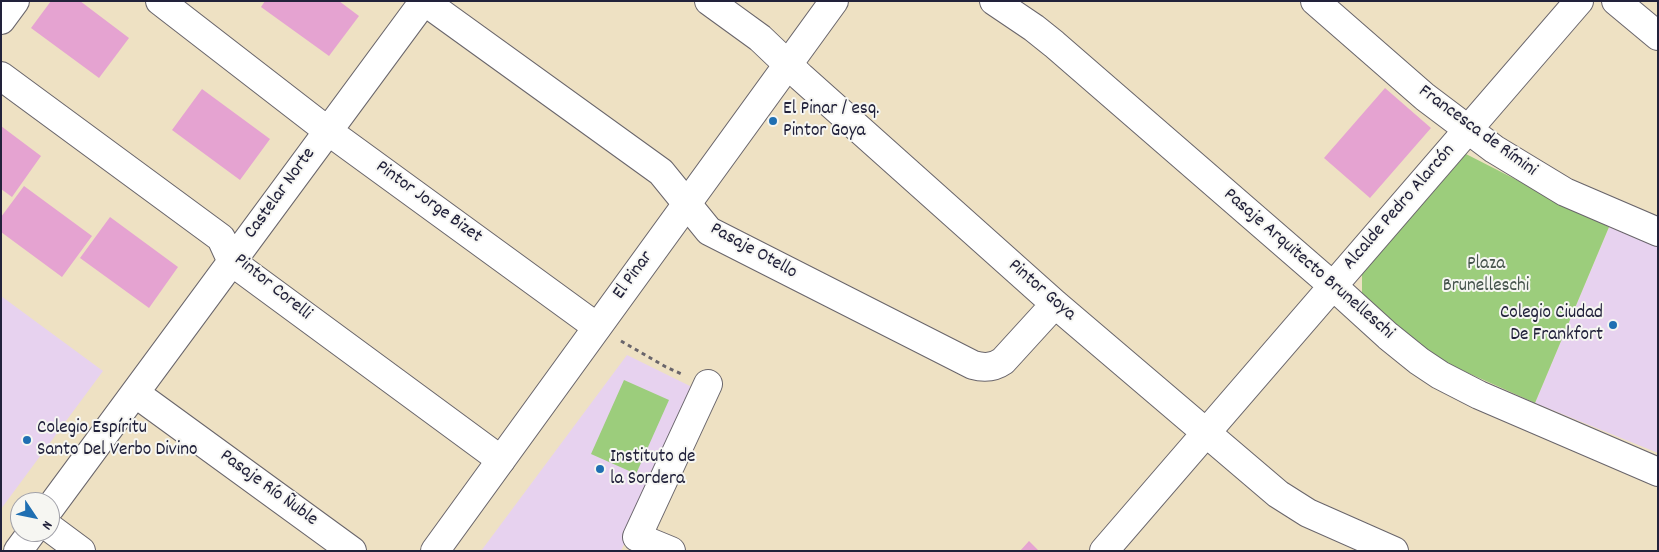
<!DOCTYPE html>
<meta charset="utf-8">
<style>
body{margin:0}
#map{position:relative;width:1659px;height:552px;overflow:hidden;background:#eee1c3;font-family:Dekko,sans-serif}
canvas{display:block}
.frame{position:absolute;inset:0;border:2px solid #22223b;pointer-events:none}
.north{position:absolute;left:10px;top:492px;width:50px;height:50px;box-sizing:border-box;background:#f6f6f2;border:1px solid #a1a1a9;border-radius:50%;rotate:124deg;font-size:14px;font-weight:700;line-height:20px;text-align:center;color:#22223b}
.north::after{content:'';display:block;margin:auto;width:18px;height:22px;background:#1f6fb2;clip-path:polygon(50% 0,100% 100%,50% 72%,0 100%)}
</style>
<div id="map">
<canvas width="1659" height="552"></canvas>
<div class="frame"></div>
<div class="north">N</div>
</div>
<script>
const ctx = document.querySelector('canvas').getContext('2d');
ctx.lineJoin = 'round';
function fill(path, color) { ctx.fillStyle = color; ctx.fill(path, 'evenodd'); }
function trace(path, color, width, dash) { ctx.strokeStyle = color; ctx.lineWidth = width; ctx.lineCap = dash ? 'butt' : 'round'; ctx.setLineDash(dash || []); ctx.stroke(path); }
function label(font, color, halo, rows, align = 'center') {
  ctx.font = font + ' Dekko,sans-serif'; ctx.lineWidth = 4; ctx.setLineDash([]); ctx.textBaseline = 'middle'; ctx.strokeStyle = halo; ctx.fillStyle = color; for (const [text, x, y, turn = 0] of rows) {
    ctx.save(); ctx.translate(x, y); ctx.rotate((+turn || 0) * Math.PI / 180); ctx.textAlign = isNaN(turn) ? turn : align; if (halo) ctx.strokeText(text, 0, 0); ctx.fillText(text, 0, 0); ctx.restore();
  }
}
const built = new Path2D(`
 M1609,227L1658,247V453L1535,403Z
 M1,296L103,371L1,509Z
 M627,355L692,387L621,551H481Z`);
const green = new Path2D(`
 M1466,154L1609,227L1535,403L1428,355L1362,297V274Z
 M624,380L669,400L636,474L591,454Z`);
const building = new Path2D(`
 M51,1H80L129,38L99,78L31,28Z
 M265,1H339L359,16L329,56L261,7Z
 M1385,88L1431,128L1370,198L1324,158Z
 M202,89L270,139L240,180L172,130Z
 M1,126L41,156L12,197L1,189Z
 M24,186L92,236L62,277L1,232V217Z
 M110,217L178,267L149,308L80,258Z
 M1029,541L1039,551H1020Z`);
const path = new Path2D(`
 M621,341L666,367L684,375`);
const street = new Path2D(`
 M160,1L328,131L597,327
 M424,1L661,172L709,231L973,365C984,368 993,368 1003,361L1055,304
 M709,1L760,38L801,77L1055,304L1278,494L1308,513L1394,551
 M994,1L1034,28L1054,44L1333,286L1388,336L1419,361L1440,375L1479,395L1658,472
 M1315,1L1425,97L1494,149L1565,192L1658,232
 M1616,1L1658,36
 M1,20L15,1
 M1,76L221,238L232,262L501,460
 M135,393L352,551
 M50,508L424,1
 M50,528L81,551
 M18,551L32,532
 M671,551L637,537L708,384
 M1104,551L1579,1`);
const secondary = new Path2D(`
 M435,551L834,1`);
const markers = [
 [773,121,5,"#1f6fb2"],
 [1613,325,5,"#1f6fb2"],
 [27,440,5,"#1f6fb2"],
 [600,469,5,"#1f6fb2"]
];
const poiNames = [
 ["El Pinar / esq.",783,110],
 ["Pintor Goya",783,132],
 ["Colegio Ciudad",1603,314,"right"],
 ["De Frankfort",1603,336,"right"],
 ["Colegio Espíritu",37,429],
 ["Santo Del Verbo Divino",37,451],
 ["Instituto de",610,458],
 ["la Sordera",610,480]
];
const streetNames = [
 ["Francesca de Rímini",1477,132,36],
 ["Castelar Norte",281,194,-54],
 ["Pintor Jorge Bizet",428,203,36],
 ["Alcalde Pedro Alarcón",1400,208,-49],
 ["Pasaje Otello",753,252,29],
 ["Pasaje Arquitecto Brunelleschi",1308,265,41],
 ["El Pinar",634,276,-54],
 ["Pintor Corelli",272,288,39],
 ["Pintor Goya",1041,291,41],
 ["Pasaje Río Ñuble",268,489,36]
];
const parkNames = [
 ["Plaza",1486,265],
 ["Brunelleschi",1486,287]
];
fill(built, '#e7d2ef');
fill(green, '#9ccd7c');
fill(building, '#e5a3d1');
trace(street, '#69656b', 30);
trace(secondary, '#69656b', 30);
trace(path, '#69656b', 3, [4, 4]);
trace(street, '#fff', 28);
trace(secondary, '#fff', 28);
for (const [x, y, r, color] of markers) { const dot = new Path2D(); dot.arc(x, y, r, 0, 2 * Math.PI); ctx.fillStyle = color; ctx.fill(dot); trace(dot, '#f6f6f2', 2); }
label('19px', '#22223b', '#f6f6f2', poiNames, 'left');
label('19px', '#22223b', '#f6f6f2', streetNames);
label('19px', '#47554e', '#f6f6f2', parkNames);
</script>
